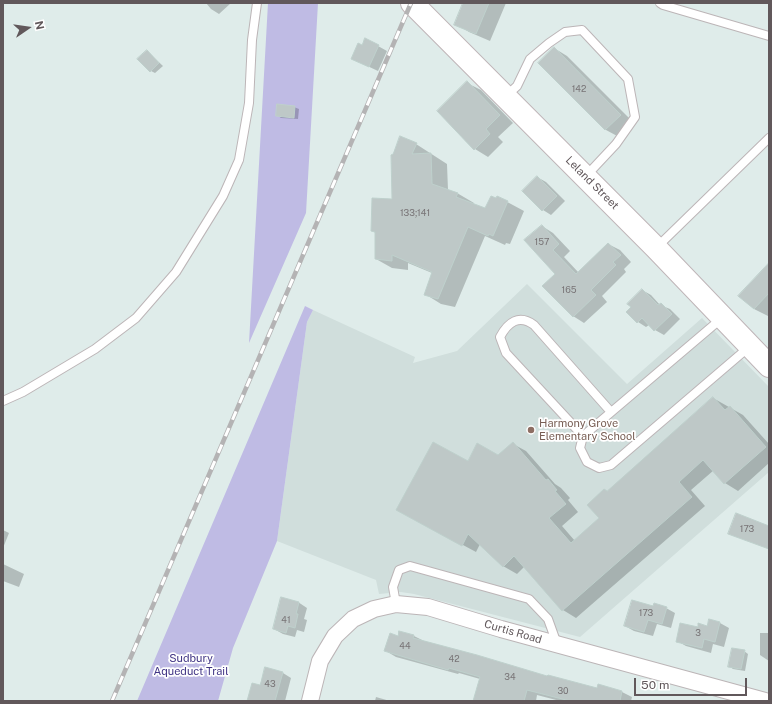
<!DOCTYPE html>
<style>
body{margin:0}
#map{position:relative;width:772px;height:704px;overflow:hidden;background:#dfecea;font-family:"Public Sans",sans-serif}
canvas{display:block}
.frame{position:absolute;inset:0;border:4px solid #61585b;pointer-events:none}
.north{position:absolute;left:8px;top:8px;width:40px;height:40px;-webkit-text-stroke:3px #fff;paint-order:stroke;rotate:77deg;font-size:11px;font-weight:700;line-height:16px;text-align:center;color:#61585b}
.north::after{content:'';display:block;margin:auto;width:14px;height:18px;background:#61585b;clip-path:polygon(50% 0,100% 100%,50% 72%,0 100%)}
.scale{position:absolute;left:634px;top:678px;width:113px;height:18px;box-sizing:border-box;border:2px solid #61585b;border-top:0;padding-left:5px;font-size:12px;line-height:14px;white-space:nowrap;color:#61585b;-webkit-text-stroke:3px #fff;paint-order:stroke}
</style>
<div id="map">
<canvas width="772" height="704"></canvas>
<div class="frame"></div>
<div class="north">N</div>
<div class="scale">50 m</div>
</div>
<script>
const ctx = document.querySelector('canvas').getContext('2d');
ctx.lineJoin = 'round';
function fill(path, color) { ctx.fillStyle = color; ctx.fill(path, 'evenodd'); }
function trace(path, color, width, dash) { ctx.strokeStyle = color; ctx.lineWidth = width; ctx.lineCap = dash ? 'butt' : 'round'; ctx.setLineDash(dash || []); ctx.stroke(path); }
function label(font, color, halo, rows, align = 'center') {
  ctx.font = font + ' "Public Sans",sans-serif'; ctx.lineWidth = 3.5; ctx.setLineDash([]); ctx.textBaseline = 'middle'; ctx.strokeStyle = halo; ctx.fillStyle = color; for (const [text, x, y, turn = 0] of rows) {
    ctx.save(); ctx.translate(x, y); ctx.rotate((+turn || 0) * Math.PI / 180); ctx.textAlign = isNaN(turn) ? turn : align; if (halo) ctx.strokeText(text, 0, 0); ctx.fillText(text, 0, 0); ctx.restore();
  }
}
const education = new Path2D(`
 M527,284L627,384L702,318L769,387V472L580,637L414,594L401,592L379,594L376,580L277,541L307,322L313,310L415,357L413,363L457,351Z`);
const green = new Path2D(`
 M268,3H318L306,213L249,343Z
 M305,306L313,310L307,322L277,541L233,648L218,701H137Z`);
const shadow = new Path2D(`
 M206,3H231L219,14L211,9Z
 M464,3H506L490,41L469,32L456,24Z
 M362,46H378L387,51L378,71L361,63Z
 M554,48L567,56L634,123L619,137L606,130L539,63Z
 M147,51L163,66L155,73L151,71Z
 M467,83L481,90L513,123L498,137L503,142L488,157L475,149Z
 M294,107L299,109L298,119L281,118L277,115Z
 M416,144L447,164L448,190L457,193L474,203L473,205L486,210L497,200L498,197L524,211L510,244L506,243L505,245L485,236L455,307L441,304L425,294L432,273L408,263V270L392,268L376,259V233L372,231L393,200L392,156Z
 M537,177L546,182L565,201L551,215L543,210Z
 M542,226L553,233L570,251L564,257L579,273L608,244L620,250L631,262L624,269L626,272L602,296L607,302L584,323L573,316L556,274Z
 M769,265V315L768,316L754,309L740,296Z
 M642,290L651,295L660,305L670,309L680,319L664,335L655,330L649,325L646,327L638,322L627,312L632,307Z
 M713,398L743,415L769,444V463L738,491L725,483L714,470L691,490L705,506L576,618L563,610L525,566L517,574L503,566L480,544L476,552L411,517L468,462L499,456L513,444L526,451L555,484L561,488L570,498L568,500L578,512L562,526L575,541L600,519L608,492Z
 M3,530L9,533L3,548Z
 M3,564L24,574L19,587L3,581Z
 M298,602L307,608L304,619L307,620L304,632L297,630L295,637L283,634L274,629Z
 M654,607L666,608L675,613L671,628L657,624L653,636L634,631L625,626Z
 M710,620L720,623L729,628L724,647L713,644L711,653L686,646L677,641L698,629L708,627Z
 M760,633H769V661L760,655Z
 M414,636L424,641L548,678L598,689H612L622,692L632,697L631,701H560L537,695L536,701H482L480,679L459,673L458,674L396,657L386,651L398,637Z
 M744,651L748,654L745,671L733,669L729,666Z
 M283,673L291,678L285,701H248L260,686Z
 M376,697L390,701H375Z`);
const building = new Path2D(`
 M463,3H489L476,34L454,25Z
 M365,38L379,45L369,67L351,59L358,43L362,45Z
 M554,47L621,115L605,130L538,63Z
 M147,50L159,63L150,72L137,59Z
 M467,81L500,115L486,129L490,134L474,150L437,111Z
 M277,104L295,106L294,118L276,116Z
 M400,136L417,143L412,154L431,153L432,184L458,193L456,197L485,208L491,196L496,198L497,196L508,201L493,236L489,234L488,236L468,227L438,299L424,295L432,272L392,255V261L375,259V232L371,231L372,198L392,199L391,155L393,154Z
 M537,176L557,196L542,211L522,191Z
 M542,225L559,244L553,250L576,274L608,243L621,255L613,262L616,265L591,290L596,295L573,317L542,286L555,274L524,240Z
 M769,263V293L754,309L738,296Z
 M642,289L658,305L661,303L672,314L654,331L642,318L637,323L626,312L631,307L627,304Z
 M713,397L725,410L730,406L766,447L724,484L703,460L679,482L692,497L562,611L514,556L503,567L468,534L462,546L396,510L433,442L468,461L477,443L498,455L513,442L546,480L548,479L557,490L555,491L566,504L549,518L571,543L599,518L587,505L604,489L607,491Z
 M736,513L769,526V549L728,534Z
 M281,597L299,602L296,614H298L295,628L288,626L286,633L273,629Z
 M632,600L653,606L654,603L667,607L662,624L648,620L644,632L624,626Z
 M709,619L720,622L715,642L704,639L702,648L676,642L680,623L698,627V623L707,626Z
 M399,631L414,635L413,638L477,655L547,676L548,675L597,688L598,684L622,691L620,701H570L527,690L524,701H473L480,677L449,668L448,670L384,651L390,633L398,636Z
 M732,648L745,650L741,669L728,667Z
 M265,667L283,672L275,701H247L252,683L260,685Z`);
const lane = new Path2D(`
 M660,3L663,5L769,36
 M505,97L517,86L530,59L549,43L565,32L582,30L628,79L635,117L616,144L586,176
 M656,248L769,138
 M722,318L583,436L580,448L587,462L599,468L611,465L749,347
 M3,401L23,392L95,349L136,318L176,272L223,196L239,160L249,103L252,40L257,3
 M583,436L506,353L500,337C508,322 519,314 534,325L611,412
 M396,604L393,587L399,570L410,566L529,599L548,619L557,644`);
const street = new Path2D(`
 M310,701L320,661L335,636L353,619L374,609L396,604L428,607L501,629L765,701`);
const secondary = new Path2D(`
 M412,3L656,248L769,366`);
const rail = new Path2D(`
 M112,701L411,3`);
const markers = [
 [531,430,4,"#8d6e63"]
];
const numberNames = [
 ["142",579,89],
 ["133;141",415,213],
 ["157",542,242],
 ["165",569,290],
 ["173",747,529],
 ["173",646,613],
 ["41",286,620],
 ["3",698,633],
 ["44",405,646],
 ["42",454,659],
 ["34",510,677],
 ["43",270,684],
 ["30",563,691]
];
const streetNames = [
 ["Leland Street",592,183,45],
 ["Curtis Road",513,632,16]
];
const educationNames = [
 ["Harmony Grove",539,424],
 ["Elementary School",539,437]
];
const parkNames = [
 ["Sudbury",191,659],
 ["Aqueduct Trail",191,672]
];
fill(education, '#d0dedc');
fill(green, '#bfbbe4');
fill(shadow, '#0003');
fill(building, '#bec8c7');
trace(building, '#bed0cc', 1);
trace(lane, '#bcb5b7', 10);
trace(street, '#bcb5b7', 18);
trace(secondary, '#bfb5b8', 24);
trace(lane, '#fff', 8);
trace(street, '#fff', 16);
trace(secondary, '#fff', 22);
trace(rail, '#b4b3b4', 4.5);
trace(rail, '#fff', 3, [9]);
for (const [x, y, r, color] of markers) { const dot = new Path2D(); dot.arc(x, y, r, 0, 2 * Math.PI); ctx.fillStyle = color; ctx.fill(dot); trace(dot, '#fff', 1.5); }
label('9px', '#787476', null, numberNames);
label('11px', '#61585b', '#fff', streetNames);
label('11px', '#785e54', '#fff', educationNames, 'left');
label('11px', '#403484', '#fff', parkNames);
</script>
